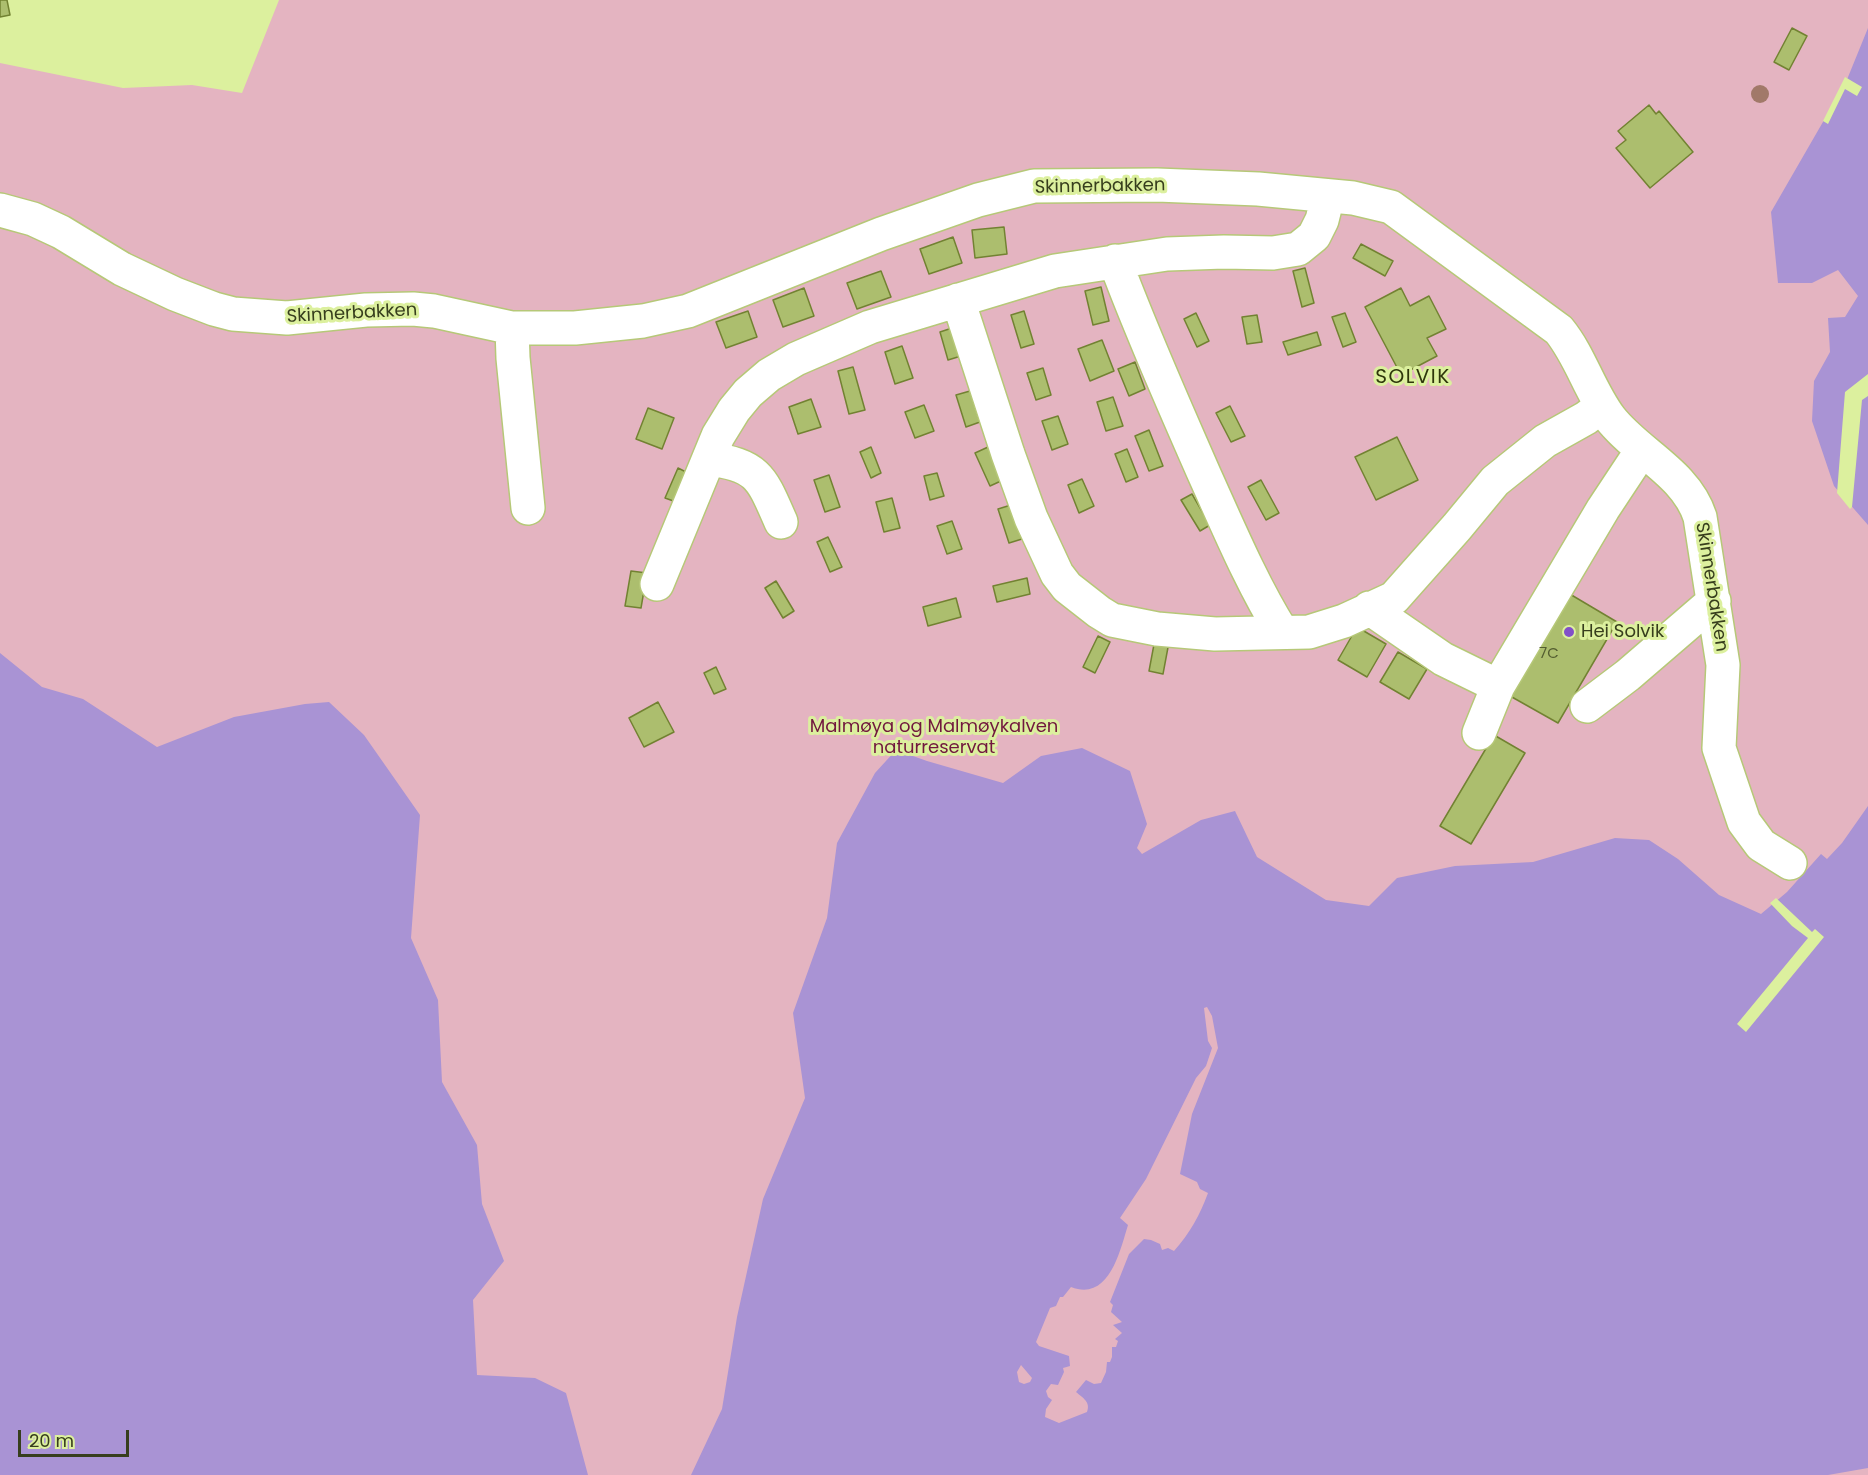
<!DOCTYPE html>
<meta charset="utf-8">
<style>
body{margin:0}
#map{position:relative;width:1868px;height:1475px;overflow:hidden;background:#dcf09e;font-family:Poppins,sans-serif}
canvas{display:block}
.scale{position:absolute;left:18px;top:1430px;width:111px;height:27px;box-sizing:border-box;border:3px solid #373e1d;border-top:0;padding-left:8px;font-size:18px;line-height:21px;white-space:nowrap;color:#373e1d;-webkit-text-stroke:4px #dcf09e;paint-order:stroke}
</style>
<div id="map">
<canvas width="1868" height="1475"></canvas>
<div class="scale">20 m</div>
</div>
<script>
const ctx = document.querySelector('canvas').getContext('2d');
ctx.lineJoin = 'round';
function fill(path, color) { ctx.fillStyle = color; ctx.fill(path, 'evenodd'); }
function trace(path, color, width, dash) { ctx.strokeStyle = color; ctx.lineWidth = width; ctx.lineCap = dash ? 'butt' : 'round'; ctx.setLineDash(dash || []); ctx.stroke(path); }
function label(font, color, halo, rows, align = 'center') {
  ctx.font = font + ' Poppins,sans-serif'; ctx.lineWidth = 6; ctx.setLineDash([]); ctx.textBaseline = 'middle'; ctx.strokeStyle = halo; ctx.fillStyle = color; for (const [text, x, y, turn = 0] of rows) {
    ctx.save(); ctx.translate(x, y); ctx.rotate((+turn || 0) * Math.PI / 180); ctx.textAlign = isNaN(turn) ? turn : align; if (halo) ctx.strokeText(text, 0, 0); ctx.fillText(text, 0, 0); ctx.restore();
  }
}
const green = new Path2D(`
 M279,0H1868V1475H311L0,967V63L123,88L192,85L242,93Z`);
const water = new Path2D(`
 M1868,28V525L1834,486L1812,421L1814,381L1830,352L1828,318L1845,317L1858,296L1838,270L1812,283H1778L1771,212L1846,82Z
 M0,653L42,687L83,699L157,747L234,717L305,704L329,702L364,735L420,815L411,938L438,1000L442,1082L477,1145L482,1204L504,1261L473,1300L477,1375L535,1378L566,1393L588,1475H0Z
 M1082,748L1130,771L1147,824L1137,848L1142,854L1201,820L1235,811L1257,857L1326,900L1369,906L1397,878L1455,866L1533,862L1615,838L1649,840L1678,859L1719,895L1761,914L1787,892L1821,854L1827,859L1842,843L1868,806V1468L1828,1475H691L722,1409L737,1317L763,1199L805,1098L793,1013L827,918L837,843L875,773L896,750L927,761L1003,783L1041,756ZM1207,1007L1212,1016L1218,1048L1192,1114L1180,1174L1197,1182L1200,1189L1208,1193C1200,1215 1190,1233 1174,1251L1168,1248L1162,1250L1160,1244L1151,1240L1144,1239L1129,1254L1110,1302L1113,1305L1111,1312L1122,1322L1113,1325L1122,1333L1115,1339L1118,1341L1116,1347H1112V1357L1110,1362H1107L1106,1372L1101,1383L1094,1384L1086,1380L1076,1392C1083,1398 1091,1402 1087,1412L1059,1423L1045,1417L1046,1409L1052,1400L1048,1397L1046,1391L1051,1384L1058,1385L1064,1372L1063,1368L1070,1366L1069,1356L1039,1346L1036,1342L1050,1308L1056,1306L1060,1297H1063L1071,1287C1109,1302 1120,1251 1128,1225L1120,1218L1146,1179L1196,1078L1206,1066L1212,1048L1208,1041L1204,1008ZM1021,1365L1032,1378L1030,1382L1024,1384L1019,1382L1017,1372Z`);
const pier = new Path2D(`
 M1845,77L1862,87L1857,96L1845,89L1828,124L1823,121Z
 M1868,374V396L1862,400L1852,507L1850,509L1837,493L1845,392Z
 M1776,898L1812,932L1815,929L1824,937L1746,1032L1737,1024L1808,938L1792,926L1770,903Z`);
const building = new Path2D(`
 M0,0H7L10,15L0,17Z
 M1792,28L1807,36L1789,70L1774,62Z
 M1649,105L1656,114L1659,111L1693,152L1650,188L1616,148L1626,140L1618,131Z
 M1004,227L1007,254L975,258L972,230Z
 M953,237L962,263L929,274L920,249Z
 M1361,244L1393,261L1385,276L1353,258Z
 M1305,268L1314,303L1302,307L1293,271Z
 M881,271L891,297L857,309L847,283Z
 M1101,287L1109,321L1093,325L1085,291Z
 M804,288L814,316L783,327L773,300Z
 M1401,288L1410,306L1429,296L1446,329L1427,338L1437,356L1401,375L1365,307Z
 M748,311L757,337L726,348L716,322Z
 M1024,311L1034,344L1021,348L1011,315Z
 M1196,313L1209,341L1197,347L1184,319Z
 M1345,313L1356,342L1343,347L1332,317Z
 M1257,315L1262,342L1247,344L1242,317Z
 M952,328L961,356L948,360L940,332Z
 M1317,332L1321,345L1288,355L1283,342Z
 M1102,340L1114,371L1090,381L1078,349Z
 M902,346L913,378L895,384L885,352Z
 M1135,362L1145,389L1129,396L1118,369Z
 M853,367L865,410L849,414L838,371Z
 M1043,368L1051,395L1036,400L1027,373Z
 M970,391L980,422L966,427L956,395Z
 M1113,397L1123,426L1106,431L1097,402Z
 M811,399L821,427L798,434L789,407Z
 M924,405L934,431L915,438L905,412Z
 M1230,406L1245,436L1231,442L1216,413Z
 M648,408L674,418L662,449L636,439Z
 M1058,416L1068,444L1052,450L1042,421Z
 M1149,430L1163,466L1149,471L1135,436Z
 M1397,437L1418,480L1376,500L1355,457Z
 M999,442L1014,475L990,486L975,453Z
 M871,447L881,473L871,478L860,452Z
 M1127,449L1138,477L1126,482L1115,454Z
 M678,468L692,475L679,503L665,498Z
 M937,473L944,496L930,500L924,476Z
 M829,475L840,507L825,512L814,480Z
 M1082,479L1094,506L1079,513L1068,485Z
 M1261,480L1279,513L1266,520L1248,487Z
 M1192,494L1210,525L1200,531L1181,500Z
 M892,498L900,528L884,532L876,502Z
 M1011,505L1022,539L1009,543L998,509Z
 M952,521L962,549L947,554L937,526Z
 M828,537L842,567L830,572L817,542Z
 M631,571L647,573L641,608L625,606Z
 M1027,578L1030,594L997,602L993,586Z
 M776,581L794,611L783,618L765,588Z
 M1563,590L1617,622L1558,723L1503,692Z
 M956,598L961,617L928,626L923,607Z
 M1357,627L1386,644L1367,677L1338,660Z
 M1098,636L1110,642L1095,673L1083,667Z
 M1155,639L1169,642L1163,674L1149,671Z
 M1398,652L1427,669L1409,699L1380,682Z
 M716,667L726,689L714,694L704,673Z
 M658,702L674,732L644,747L629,718Z
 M1494,735L1525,753L1471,844L1440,826Z`);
const minor = new Path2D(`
 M0,210L33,219L61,232L122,269L175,294L214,309L233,314L287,318L366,310L413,309L434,311L512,328H575L643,321L688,311L881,234L978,200L1034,186L1157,185L1258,189L1353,198L1391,207L1559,330C1581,357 1589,390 1610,418C1637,453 1686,473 1700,517L1723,665L1719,748L1744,822L1761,845L1790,863
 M1115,261C1142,334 1174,405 1205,476C1229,529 1252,584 1282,632
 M958,300L1008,454L1031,518L1057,574L1067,587L1099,612L1112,620L1157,629L1215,634L1309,632L1344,621L1394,598L1457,527L1495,481L1545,441L1586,418L1602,406
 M512,328L513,358L528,508
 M709,459C759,465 762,479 781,522
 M657,584L718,436L734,410L748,393L769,375L796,359L870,327L1055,271L1167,254L1224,252L1273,253L1298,249L1314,236L1322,220L1328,196
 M1369,608L1443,659L1498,686
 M1587,706L1628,675L1714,601
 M1479,733L1498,686L1603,509L1642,450`);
const trees = [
 [1760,94]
];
const markers = [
 [1569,632,6,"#8250c8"]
];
const numberNames = [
 ["7C",1549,654]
];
const streetNames = [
 ["Skinnerbakken",1100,187,-1],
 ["Skinnerbakken",352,314,-3],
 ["Skinnerbakken",1711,587,81]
];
const poiNames = [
 ["Hei Solvik",1581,632]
];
const parkNames = [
 ["Malmøya og Malmøykalven",934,727],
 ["naturreservat",934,748]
];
const neighbourhoodNames = [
 ["SOLVIK",1413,378]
];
fill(green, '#e4b4c1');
fill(water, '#a993d4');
fill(pier, '#dcf09e');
fill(building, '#acbe6e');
trace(building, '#728232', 1.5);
trace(minor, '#b6c878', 36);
trace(minor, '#fff', 33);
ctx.fillStyle = '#a17969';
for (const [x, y] of trees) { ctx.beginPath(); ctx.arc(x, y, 9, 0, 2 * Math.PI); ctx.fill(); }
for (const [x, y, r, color] of markers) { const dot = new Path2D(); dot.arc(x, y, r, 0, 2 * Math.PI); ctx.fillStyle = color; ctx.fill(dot); trace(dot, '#dcf09e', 2); }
label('15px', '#545e31', null, numberNames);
label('18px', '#373e1d', '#dcf09e', streetNames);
label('18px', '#373e1d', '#dcf09e', poiNames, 'left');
label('18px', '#71183e', '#dcf09e', parkNames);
ctx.letterSpacing = '1.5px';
label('20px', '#2e360b', '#dcf09e', neighbourhoodNames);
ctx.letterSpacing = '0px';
</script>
